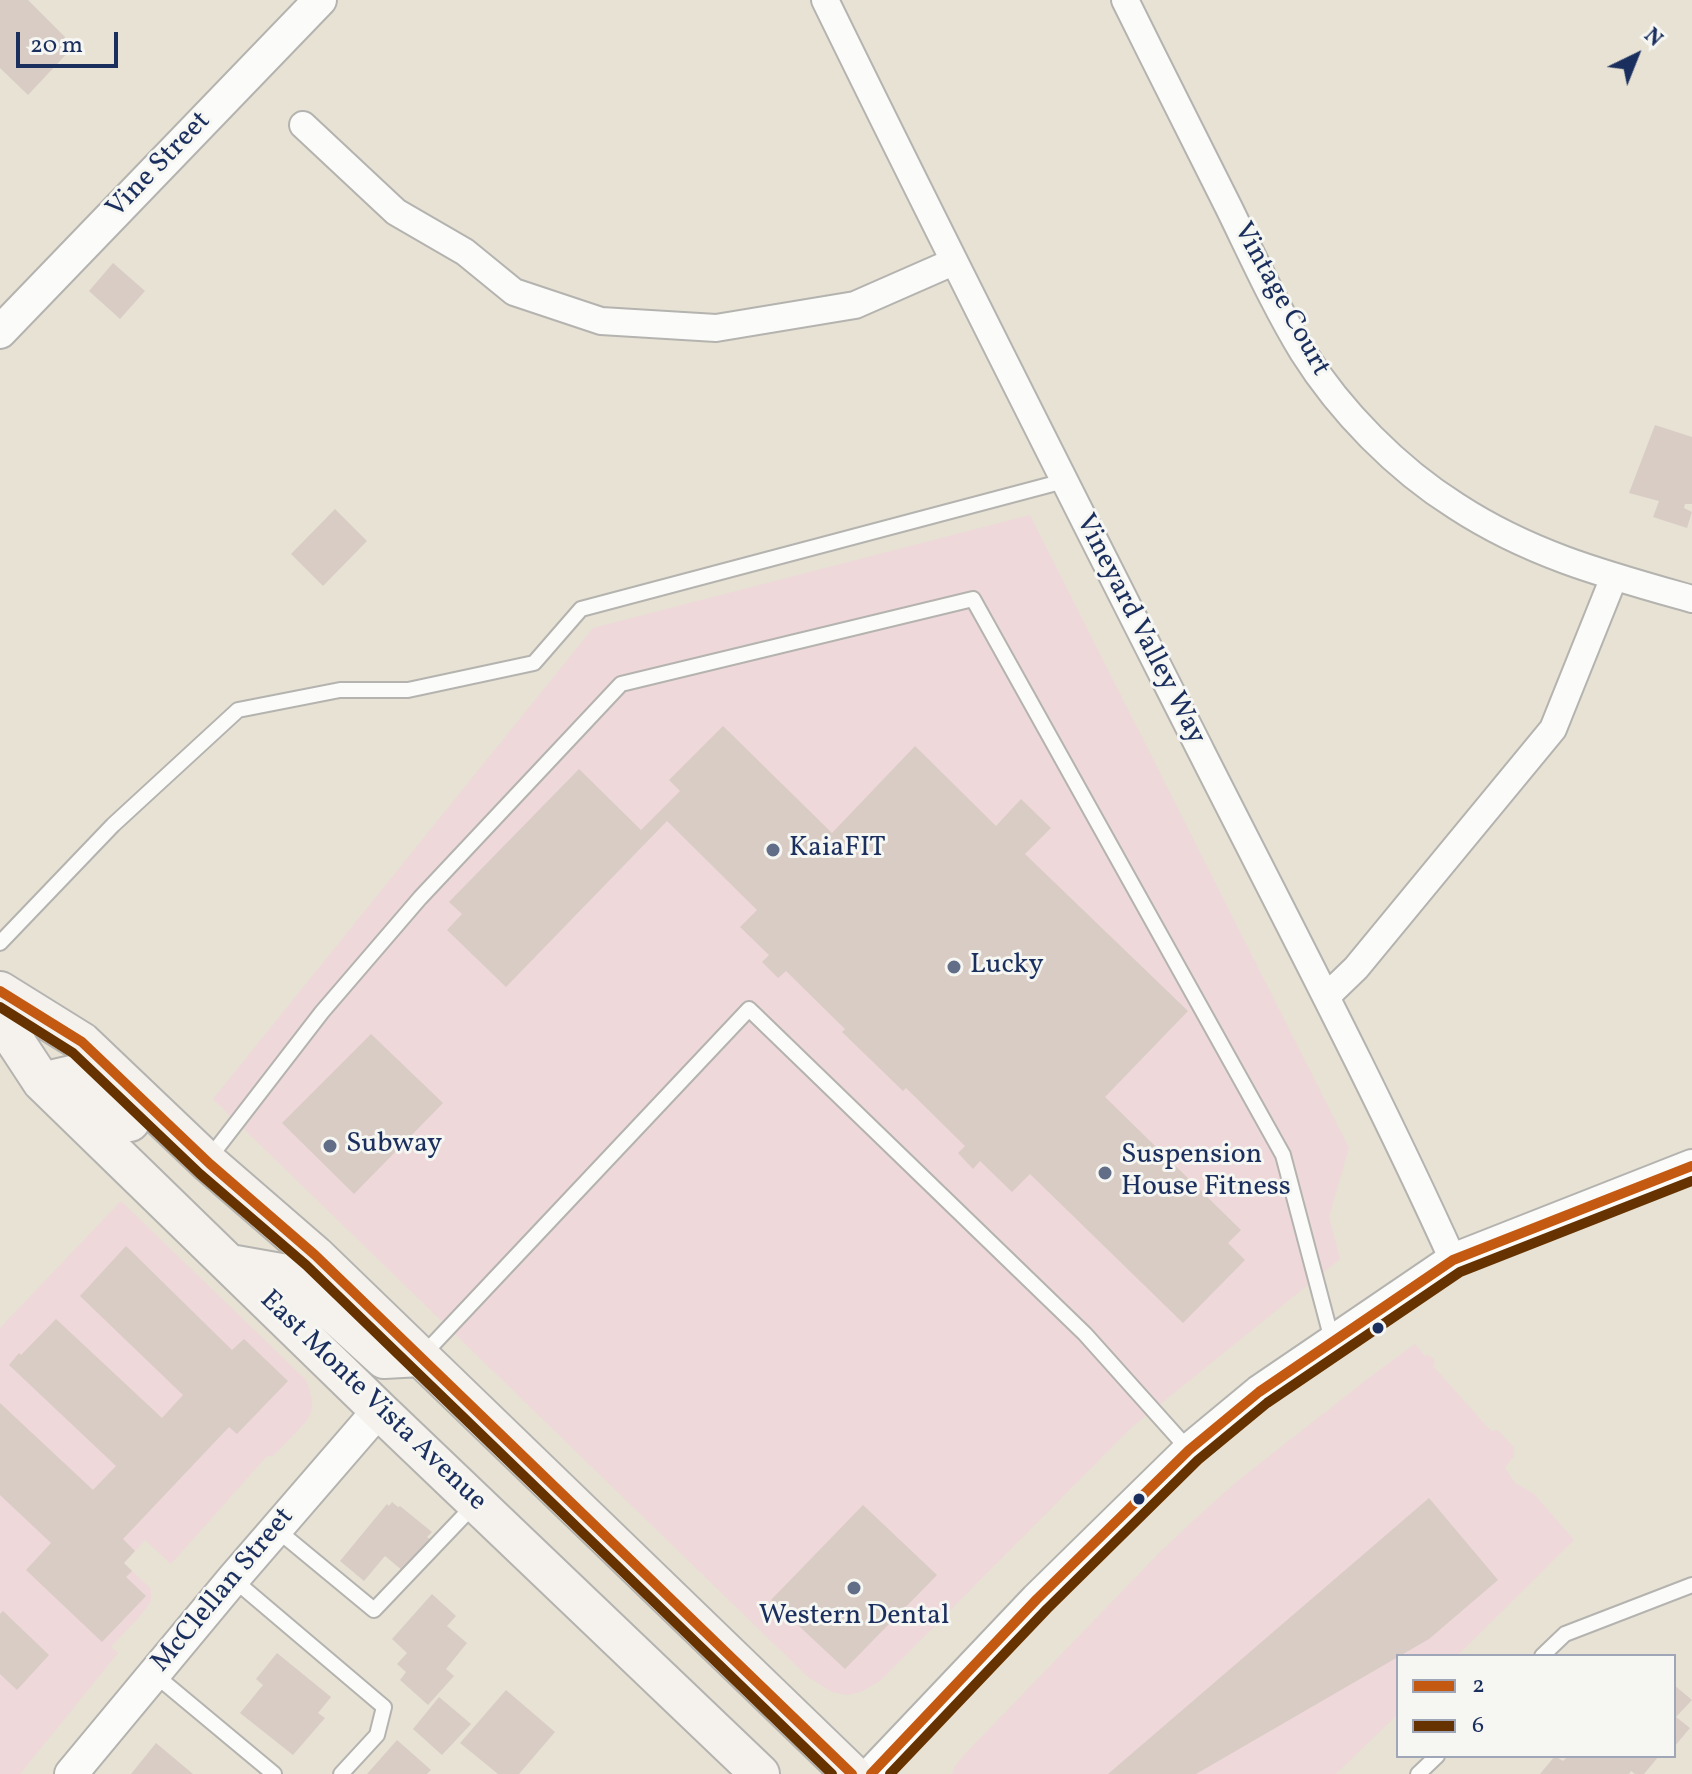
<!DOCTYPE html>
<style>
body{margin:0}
#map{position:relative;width:1692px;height:1774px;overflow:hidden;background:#e7e2d4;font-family:Vollkorn,serif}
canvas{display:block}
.legend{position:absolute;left:1396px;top:1654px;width:280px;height:104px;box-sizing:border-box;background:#f6f6f2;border:2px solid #9ea6b7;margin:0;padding:10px 14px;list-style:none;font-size:24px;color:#1b2f5e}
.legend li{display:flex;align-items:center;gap:16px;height:40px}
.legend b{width:40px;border:2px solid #9ea6b7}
.north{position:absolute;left:1596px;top:16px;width:80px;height:80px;-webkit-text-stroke:6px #f6f6f2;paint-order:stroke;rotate:43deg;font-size:22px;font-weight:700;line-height:32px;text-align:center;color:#1b2f5e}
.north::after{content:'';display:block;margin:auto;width:28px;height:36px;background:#1b2f5e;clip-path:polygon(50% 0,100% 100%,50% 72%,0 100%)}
.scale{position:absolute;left:16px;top:32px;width:102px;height:36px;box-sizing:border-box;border:4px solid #1b2f5e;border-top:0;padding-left:10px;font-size:24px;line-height:28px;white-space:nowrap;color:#1b2f5e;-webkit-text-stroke:6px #f6f6f2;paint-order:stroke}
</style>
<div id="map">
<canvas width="1692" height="1774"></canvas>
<ul class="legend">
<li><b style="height:10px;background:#c45911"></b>2</li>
<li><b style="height:10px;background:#630"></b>6</li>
</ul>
<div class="north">N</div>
<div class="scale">20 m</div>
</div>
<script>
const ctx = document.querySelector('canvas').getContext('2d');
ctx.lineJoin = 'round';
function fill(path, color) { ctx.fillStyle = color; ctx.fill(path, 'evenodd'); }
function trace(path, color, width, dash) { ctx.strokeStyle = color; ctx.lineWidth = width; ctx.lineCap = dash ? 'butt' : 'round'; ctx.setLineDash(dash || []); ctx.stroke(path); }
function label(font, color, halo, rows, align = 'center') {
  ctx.font = font + ' Vollkorn,serif'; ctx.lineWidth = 6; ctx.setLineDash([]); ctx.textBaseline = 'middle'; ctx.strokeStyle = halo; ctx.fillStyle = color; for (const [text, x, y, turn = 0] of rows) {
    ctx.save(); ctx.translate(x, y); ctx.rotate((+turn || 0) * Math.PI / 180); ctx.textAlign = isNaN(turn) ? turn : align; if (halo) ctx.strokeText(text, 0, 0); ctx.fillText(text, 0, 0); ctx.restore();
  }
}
const built = new Path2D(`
 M1030,515L1349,1148L1329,1217L1340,1259L1132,1427L880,1681L861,1692L847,1695L832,1692L808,1677L213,1099L593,628Z
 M121,1201L306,1380L310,1391L312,1403L311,1412L306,1422L272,1457L268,1455L171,1564L145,1540L124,1563L151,1589V1601L140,1616L111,1647L118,1653L20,1774H0V1328Z
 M1415,1344L1425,1356L1429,1355L1435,1361L1433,1366L1491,1431L1498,1430L1514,1448V1456L1505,1467L1514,1482L1534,1494L1574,1540L1457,1656H1398V1714L1336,1774H952L955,1766L965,1754L1160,1552L1194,1520L1235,1483L1374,1374Z`);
const building = new Path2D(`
 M0,0H28L74,46L28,95L0,68Z
 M113,263L145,291L120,319L89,291Z
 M1655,425L1692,437V504H1685L1684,508L1692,512L1687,528L1653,517L1659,501L1629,493Z
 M335,509L367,541L323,586L291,554Z
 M723,726L832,833L915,746L996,826L1021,799L1051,828L1025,854L1188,1011L1105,1097L1241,1230L1228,1243L1245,1260L1183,1323L1030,1174L1012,1192L980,1161L973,1169L958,1153L965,1146L906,1088L903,1091L842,1032L845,1029L786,971L778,978L762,962L769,955L740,927L757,910L667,821L506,987L447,930L462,914L449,902L579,769L641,830L680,791L669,780Z
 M371,1034L443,1103L354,1194L282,1123Z
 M126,1246L232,1350L244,1339L288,1381L237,1434L229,1427L123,1539L135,1551L124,1563L132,1571L126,1577L146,1596L102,1642L26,1570L51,1543L0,1495V1403L93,1490L116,1466L9,1365L19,1353L21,1355L56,1319L162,1418L183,1395L80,1296Z
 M1429,1498L1498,1580L1429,1639L1196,1774H1108Z
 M392,1502L398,1507L400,1506L432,1532L427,1537L430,1539L403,1571L385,1556L364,1581L340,1561L387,1504L389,1506Z
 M863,1505L937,1575L845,1669L771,1600Z
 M432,1594L456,1616L447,1626L467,1643L446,1669L454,1676L428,1705L400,1680L406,1672L397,1664L407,1653L392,1639Z
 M3,1611L49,1655L17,1690L0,1674V1614Z
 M277,1653L331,1697L318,1713L325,1718L293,1755L240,1713L263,1685L256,1679Z
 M1674,1685L1692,1700L1676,1717L1690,1728L1674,1747Z
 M506,1690L555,1732L519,1774H498L460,1743Z
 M439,1697L471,1724L442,1755L413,1729Z
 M397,1740L431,1770L427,1774H367Z
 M156,1743L193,1774H131Z
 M1555,1756L1563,1761L1568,1756H1659L1644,1774H1635L1631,1771L1629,1774H1540Z`);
const service = new Path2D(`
 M0,943L113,825L238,710L340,690H408L534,663L581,609L1064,481
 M207,1161L322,1012L420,898L621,684L973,599L1283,1155L1332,1340
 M422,1356L749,1009L1085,1334L1189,1450
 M276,1529L374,1610L476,1503
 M233,1579L384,1707L377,1735L341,1774
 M1542,1656L1565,1634L1692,1585
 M154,1674L274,1774
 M1418,1774L1437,1756`);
const minor = new Path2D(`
 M825,0C948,252 1075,502 1202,753C1287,921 1375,1088 1453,1260
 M1125,0C1159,69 1194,138 1228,206C1252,255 1275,306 1303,352C1340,411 1397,469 1456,506C1531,555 1607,575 1692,599
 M303,125L396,212L465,252L514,292L601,321L716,328L855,305L953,262
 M1326,997L1356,968L1553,729L1614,577`);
const tertiary = new Path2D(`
 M0,332L320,0
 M71,1774L233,1579L379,1410
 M871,1774L1037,1599L1189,1450L1259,1392L1453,1260L1692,1166`);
const secondary = new Path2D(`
 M0,991L82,1042L210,1164L315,1255L852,1774
 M0,1018L42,1082L379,1410L760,1774
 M42,1082L76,1074L130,1122
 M230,1264L292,1275L384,1359L421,1357`);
const bus1 = new Path2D(`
 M0,991L82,1042L210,1164L315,1255L852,1774
 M871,1774L1037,1599L1189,1450L1259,1392L1453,1260L1692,1166`);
const bus2 = new Path2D(`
 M0,1007L73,1053L200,1174L306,1265L832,1774
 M890,1774L1047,1609L1198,1460L1267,1403L1460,1272L1692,1181`);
const markers = [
 [773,850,8,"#626e87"],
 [954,967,8,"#626e87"],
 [330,1146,8,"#626e87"],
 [1105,1173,8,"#626e87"],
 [1378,1328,7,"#1b2f5e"],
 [1139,1499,7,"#1b2f5e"],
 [854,1588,8,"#626e87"]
];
const streetNames = [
 ["Vine Street",160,166,-46],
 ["Vintage Court",1280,300,61],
 ["Vineyard Valley Way",1139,630,63],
 ["East Monte Vista Avenue",372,1402,44],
 ["McClellan Street",224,1591,-50]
];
const poiNames = [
 ["KaiaFIT",789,850],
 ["Lucky",970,967],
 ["Subway",346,1146],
 ["Suspension",1121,1157],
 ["House Fitness",1121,1189],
 ["Western Dental",854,1618,"center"]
];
fill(built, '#eed8da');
fill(building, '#d9ccc5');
trace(service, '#b4b3af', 18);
trace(minor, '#b4b3af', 30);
trace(tertiary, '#b4b3af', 36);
trace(secondary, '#b4b3af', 42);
trace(service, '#fbfbf9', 14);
trace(minor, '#fbfbf9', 26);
trace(tertiary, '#fbfbf9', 32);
trace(secondary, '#f5f2ee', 38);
trace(bus1, '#c45911', 10);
trace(bus2, '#630', 10);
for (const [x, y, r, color] of markers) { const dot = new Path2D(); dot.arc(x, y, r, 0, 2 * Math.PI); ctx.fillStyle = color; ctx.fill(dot); trace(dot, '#f6f6f2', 3); }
label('28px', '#1b2f5e', '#f6f6f2', streetNames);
label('28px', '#1b2f5e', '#f6f6f2', poiNames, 'left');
</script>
